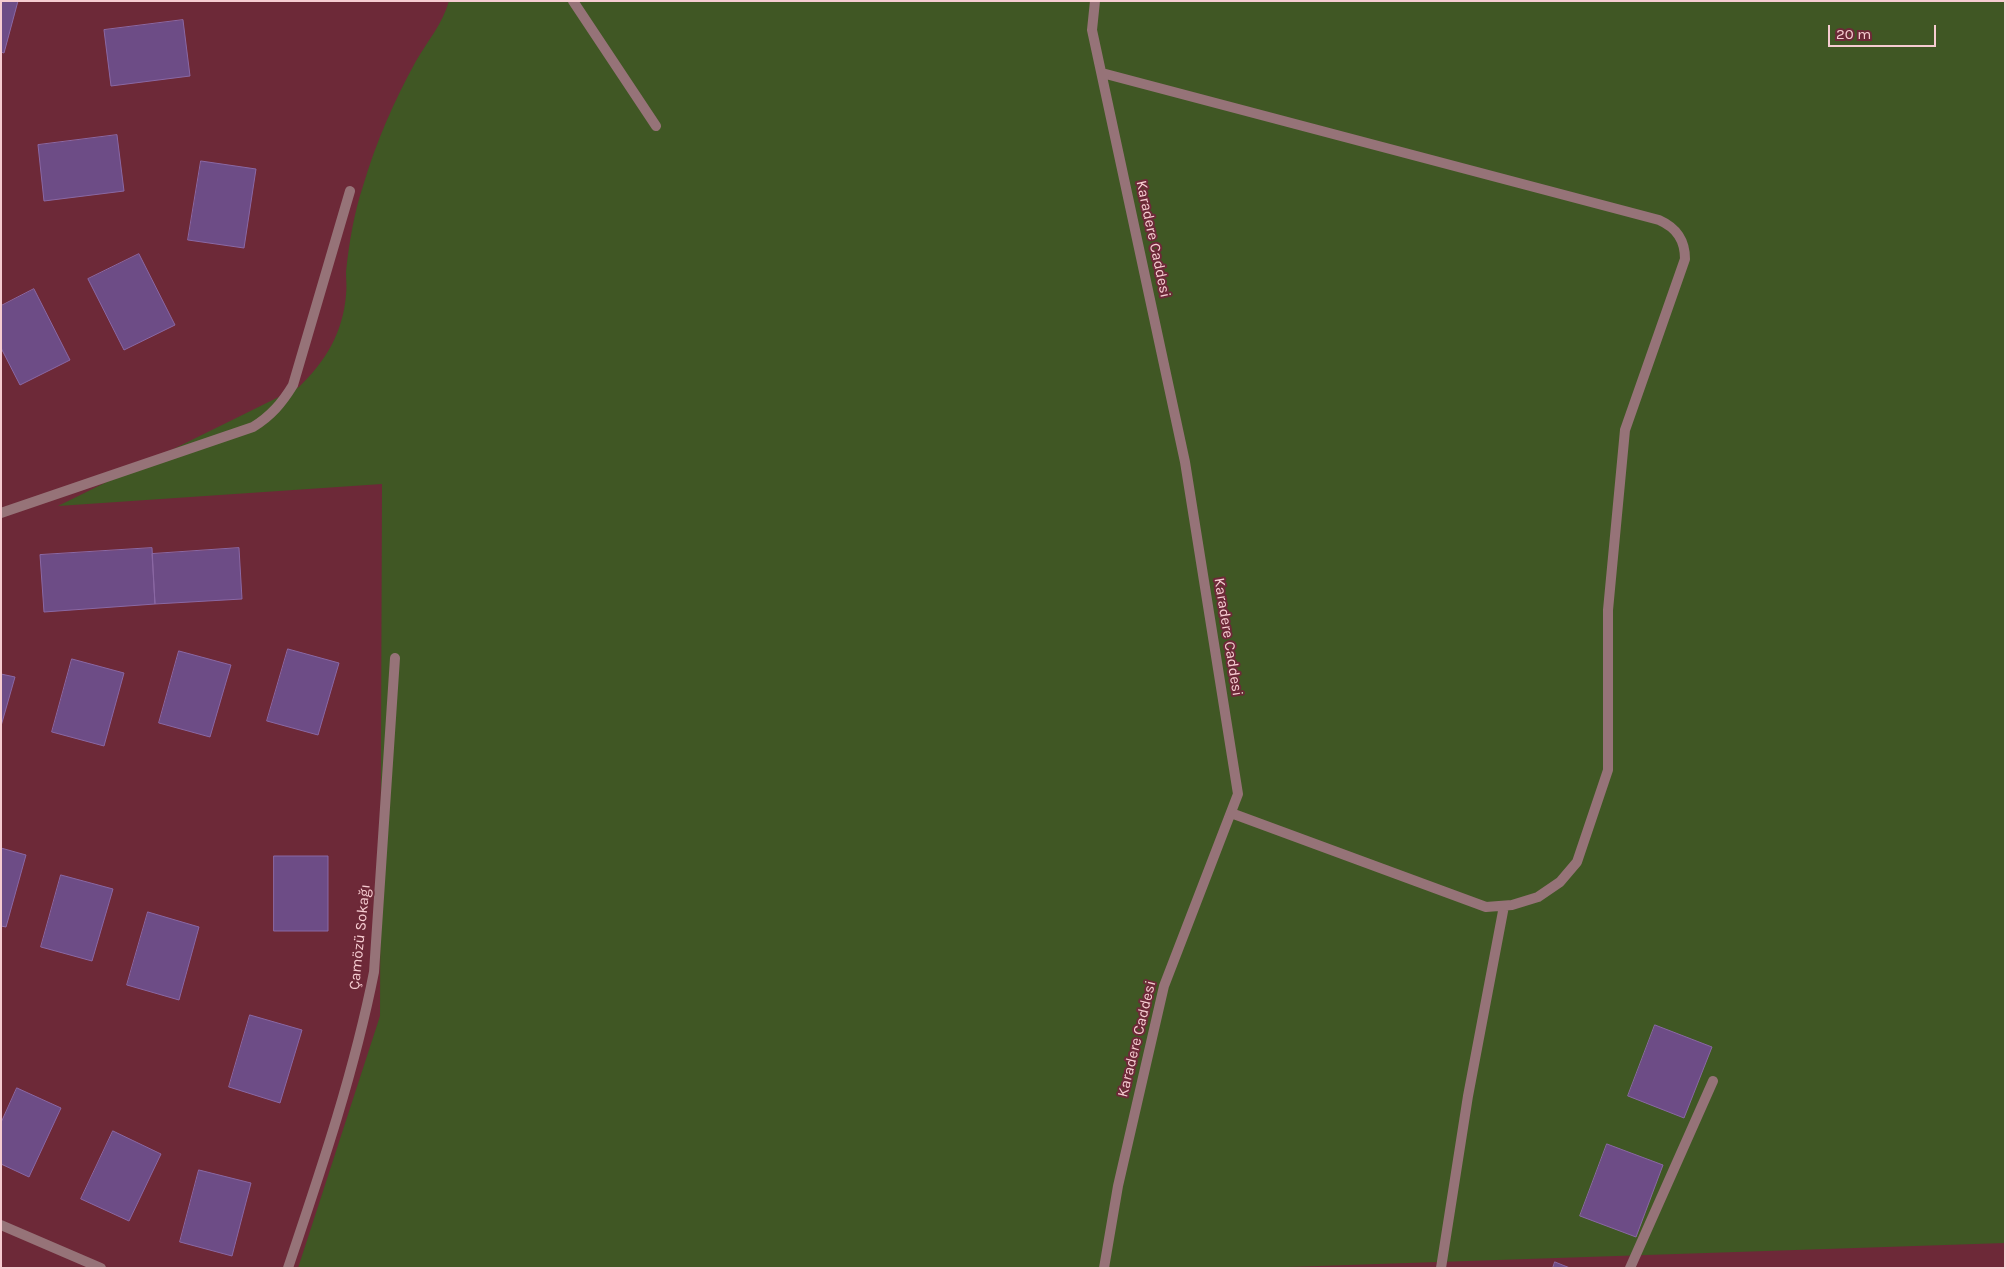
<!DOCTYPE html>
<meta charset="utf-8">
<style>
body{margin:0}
#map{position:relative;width:2006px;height:1269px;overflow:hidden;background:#6d2938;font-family:Karla,sans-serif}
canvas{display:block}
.frame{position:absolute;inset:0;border:2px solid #f6ccd1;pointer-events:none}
.scale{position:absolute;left:1828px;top:25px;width:108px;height:22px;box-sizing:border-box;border:2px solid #f6ccd1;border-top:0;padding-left:6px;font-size:15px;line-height:18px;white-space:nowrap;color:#f6ccd1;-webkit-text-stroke:4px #6d2938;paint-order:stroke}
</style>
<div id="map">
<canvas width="2006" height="1269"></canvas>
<div class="frame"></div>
<div class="scale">20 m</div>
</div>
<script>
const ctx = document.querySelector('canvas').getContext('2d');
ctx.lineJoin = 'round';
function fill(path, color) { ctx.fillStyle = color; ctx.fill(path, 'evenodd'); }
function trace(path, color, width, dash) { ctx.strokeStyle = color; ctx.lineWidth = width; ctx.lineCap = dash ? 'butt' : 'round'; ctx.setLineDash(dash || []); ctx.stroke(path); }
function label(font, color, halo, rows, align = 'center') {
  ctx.font = font + ' Karla,sans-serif'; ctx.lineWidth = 4; ctx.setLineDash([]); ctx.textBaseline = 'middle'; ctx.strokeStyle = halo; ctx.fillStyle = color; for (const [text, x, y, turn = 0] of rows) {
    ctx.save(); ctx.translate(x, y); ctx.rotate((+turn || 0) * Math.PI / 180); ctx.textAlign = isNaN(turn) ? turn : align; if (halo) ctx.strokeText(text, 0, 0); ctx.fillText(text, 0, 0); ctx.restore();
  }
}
const green = new Path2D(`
 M449,1H2005V1243L1259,1268H298L380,1016L382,484L58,506L299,387C326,361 343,332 346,295C347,287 346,279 346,272C349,243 354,213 363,186C376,142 394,101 416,61C428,40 442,25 449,1Z`);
const building = new Path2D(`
 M1,1H18L4,53L1,52Z
 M183,20L190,76L111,86L104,30Z
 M117,135L124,191L44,201L38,145Z
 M201,161L256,169L244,248L188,240Z
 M139,254L175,325L124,350L88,279Z
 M34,289L70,360L20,385L1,348V306Z
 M152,548L155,604L44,612L40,555Z
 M239,548L242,599L155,604L152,554Z
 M288,649L339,663L318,735L267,721Z
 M179,651L231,665L210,737L159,723Z
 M72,659L124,673L104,746L52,732Z
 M1,674L15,677L1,726Z
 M1,848L26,855L6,927L1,926Z
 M274,856H328V931H274Z
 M61,875L113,889L92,961L41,947Z
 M148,912L199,927L179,1000L127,985Z
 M250,1015L302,1030L280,1103L229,1087Z
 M1655,1025L1712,1047L1684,1118L1628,1096Z
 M17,1088L61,1108L29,1177L1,1164V1123Z
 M113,1131L161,1154L129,1221L81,1199Z
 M1607,1144L1663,1165L1636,1237L1580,1216Z
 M199,1170L251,1183L232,1256L180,1242Z
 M1555,1262L1570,1268H1553Z`);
const street = new Path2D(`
 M573,1L656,126
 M1095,1L1092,30L1185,462L1238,794L1164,986L1118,1186L1104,1268
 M1102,73L1659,220C1677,228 1685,240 1685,259L1625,430L1608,610V770L1577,862L1560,882L1538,897L1512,905L1486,907L1231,813
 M1,513L253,427C271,416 282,403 293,385L350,191
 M1,1225L101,1268
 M288,1268C321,1170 354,1073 374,972L395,658
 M1441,1268L1468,1096L1504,906
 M1630,1268L1713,1081`);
const streetNames = [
 ["Karadere Caddesi",1153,239,78],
 ["Karadere Caddesi",1228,637,81],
 ["Çamözü Sokağı",360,937,-84],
 ["Karadere Caddesi",1137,1039,-76]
];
fill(green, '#405724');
fill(building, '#6d4c86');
trace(building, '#8a68a4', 1);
trace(street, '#967378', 10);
label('15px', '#f6ccd1', '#6d2938', streetNames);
</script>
